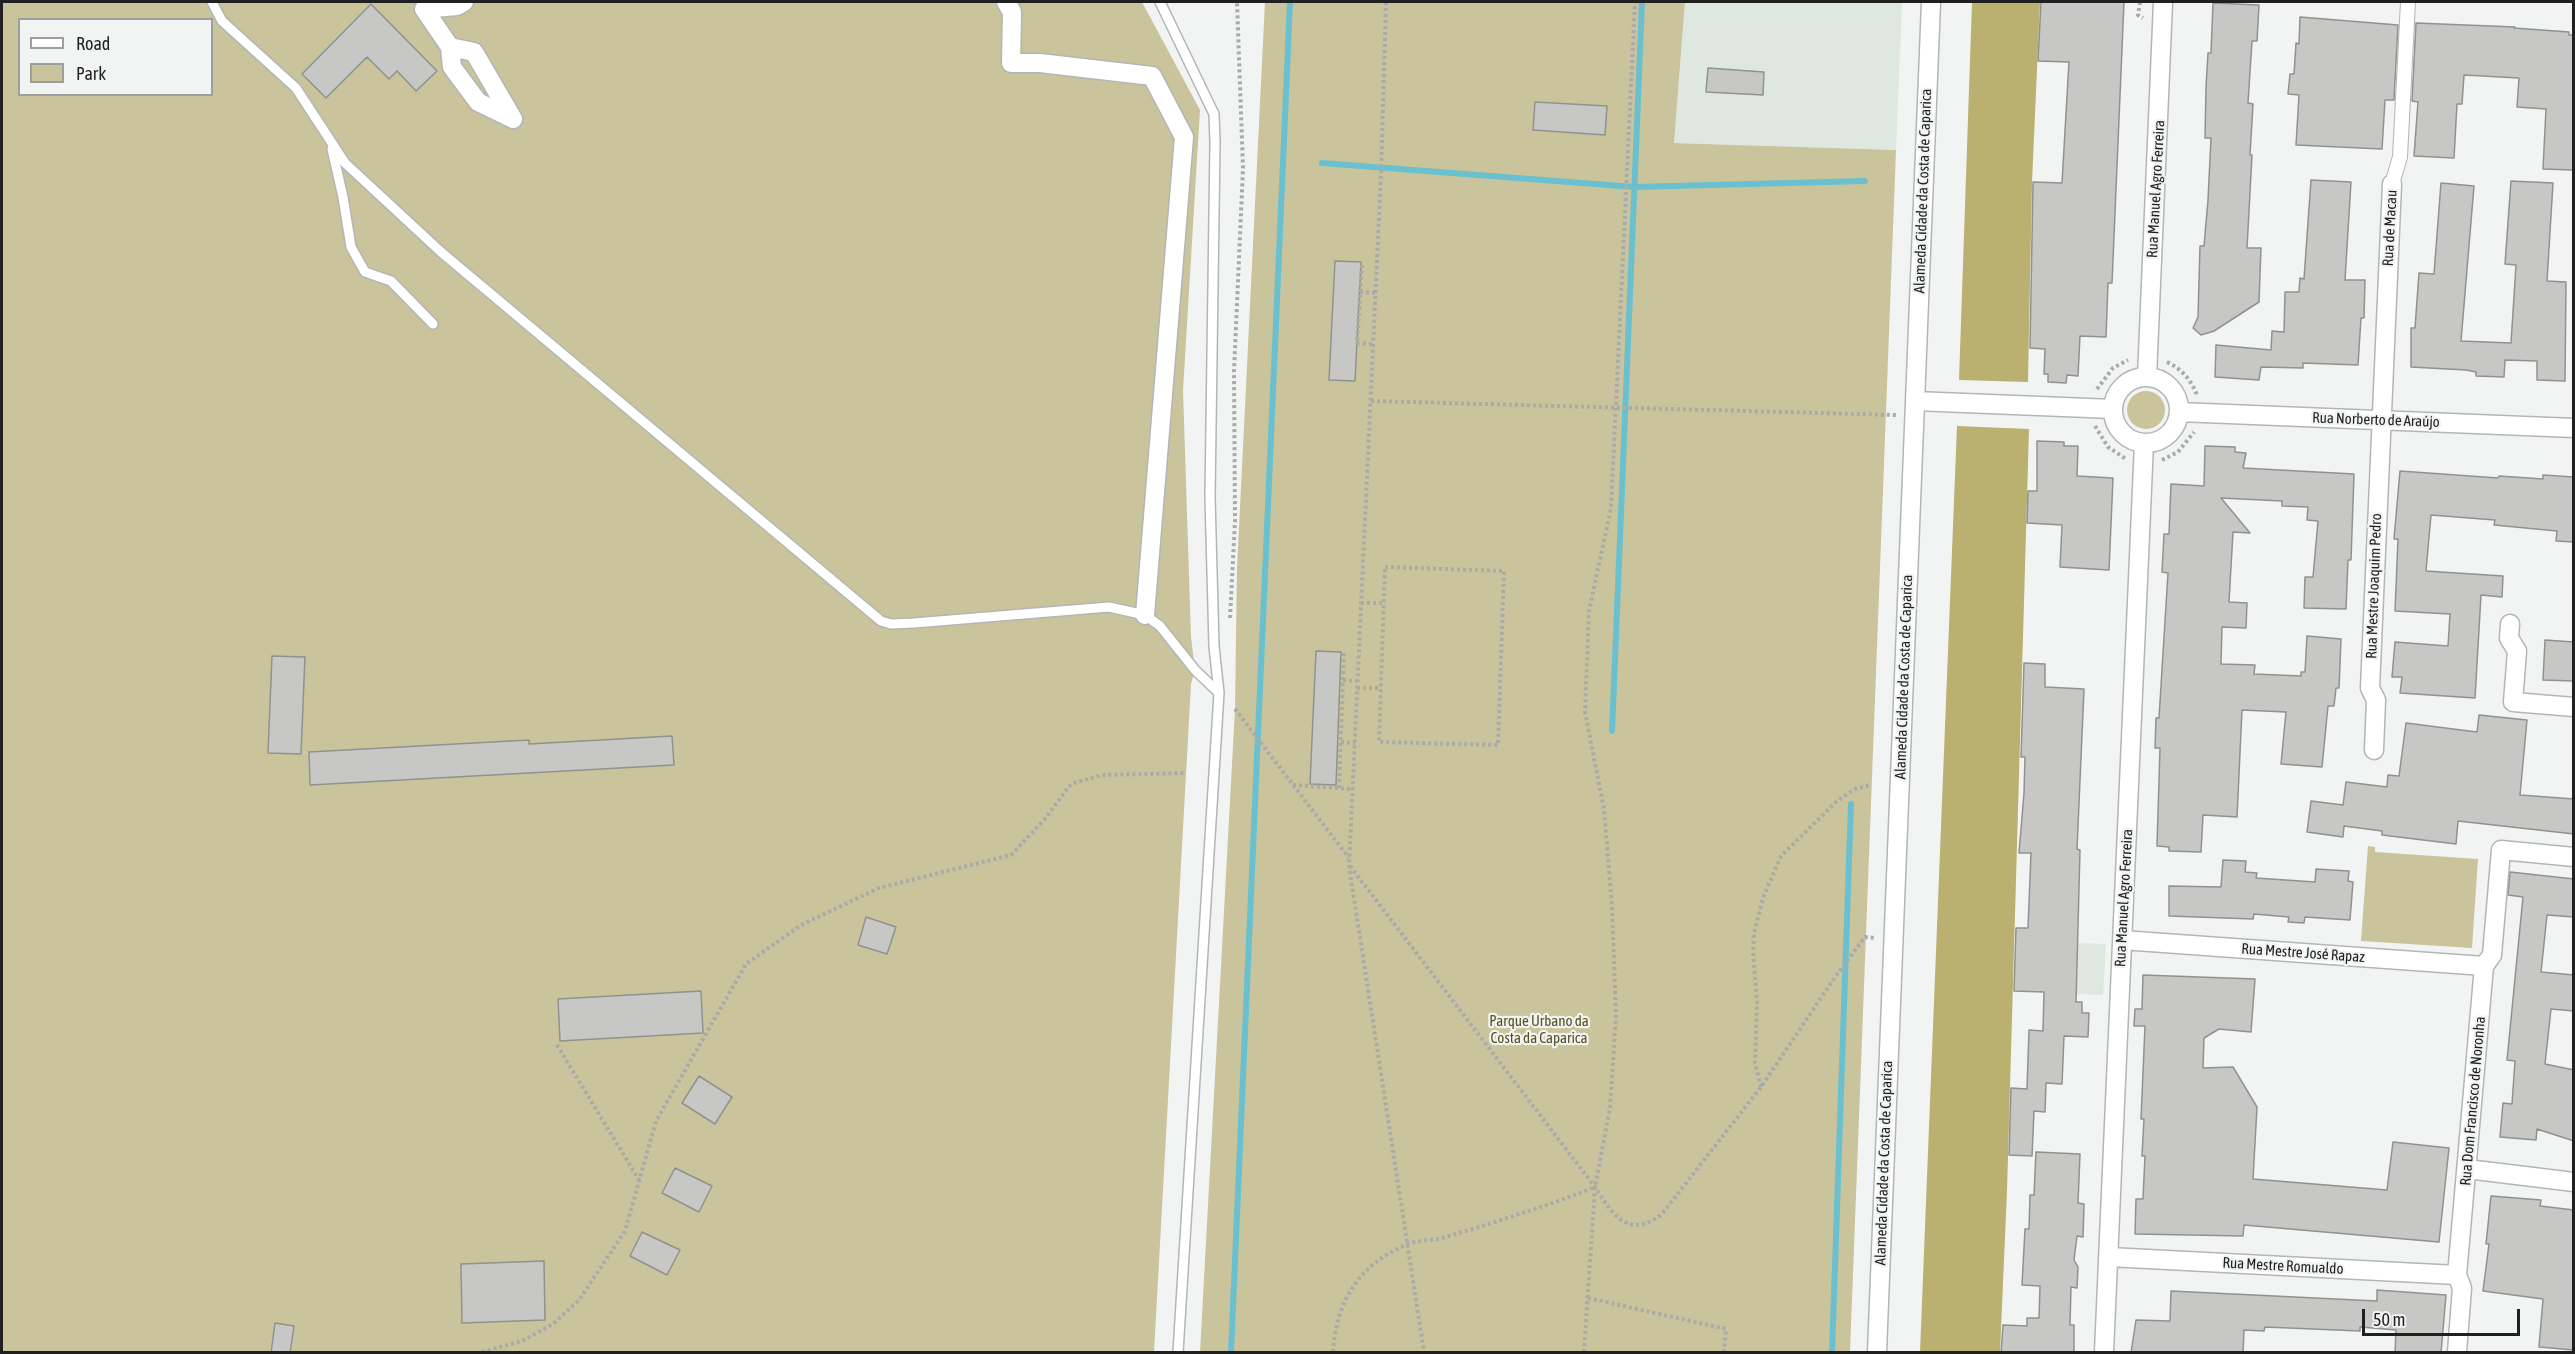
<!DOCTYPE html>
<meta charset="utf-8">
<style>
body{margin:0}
#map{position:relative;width:2575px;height:1354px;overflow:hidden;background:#f1f4f2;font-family:"Asap Condensed",sans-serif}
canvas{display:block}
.frame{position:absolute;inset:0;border:3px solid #1f201f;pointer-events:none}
.legend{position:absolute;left:18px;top:18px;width:195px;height:78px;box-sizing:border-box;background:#f1f4f2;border:2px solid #9d9f9e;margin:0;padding:8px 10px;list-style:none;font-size:18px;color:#1f201f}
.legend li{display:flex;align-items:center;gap:12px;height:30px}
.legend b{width:30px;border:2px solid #9d9f9e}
.scale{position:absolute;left:2362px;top:1309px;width:158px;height:27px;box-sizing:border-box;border:3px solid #1f201f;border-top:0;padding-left:8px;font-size:18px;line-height:21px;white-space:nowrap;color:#1f201f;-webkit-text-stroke:4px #f1f4f2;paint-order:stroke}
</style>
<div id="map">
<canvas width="2575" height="1354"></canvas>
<div class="frame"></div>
<ul class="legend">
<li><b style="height:8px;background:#fff"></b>Road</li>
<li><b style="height:16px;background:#cac49c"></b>Park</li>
</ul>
<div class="scale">50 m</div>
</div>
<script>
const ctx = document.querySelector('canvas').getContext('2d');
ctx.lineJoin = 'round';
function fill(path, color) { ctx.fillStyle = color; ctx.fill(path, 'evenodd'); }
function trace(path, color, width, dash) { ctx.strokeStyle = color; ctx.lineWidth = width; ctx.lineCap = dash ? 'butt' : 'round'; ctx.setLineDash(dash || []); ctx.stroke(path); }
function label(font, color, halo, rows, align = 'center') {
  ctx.font = font + ' "Asap Condensed",sans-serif'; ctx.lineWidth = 4.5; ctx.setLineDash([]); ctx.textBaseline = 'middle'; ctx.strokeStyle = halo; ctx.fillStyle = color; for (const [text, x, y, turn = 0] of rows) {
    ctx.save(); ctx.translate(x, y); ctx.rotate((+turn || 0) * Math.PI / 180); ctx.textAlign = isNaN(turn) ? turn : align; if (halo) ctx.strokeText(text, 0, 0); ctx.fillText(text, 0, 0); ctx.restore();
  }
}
const built = new Path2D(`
 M1685,2H1902L1896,150L1674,143Z
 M2016,941L2106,944L2103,995L2014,991Z`);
const green = new Path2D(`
 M2,2H1142L1200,110L1183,390L1191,637L1195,670L1191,684L1154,1352H2ZM20,20H212V94H20Z
 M1265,2H1685L1674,143L1896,150L1850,1352H1200L1235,709L1237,568Z
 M2127 410a19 19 0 1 1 38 0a19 19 0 1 1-38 0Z
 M2368,846L2375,847V852L2478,859L2472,948L2361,941Z`);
const forest = new Path2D(`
 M1972,2H2040L2032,182L2028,382L1959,380Z
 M1957,426L2029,429L2007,1191L2000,1352H1920Z`);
const stream = new Path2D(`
 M1322,163L1634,187L1865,181
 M1612,731L1642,2
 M1231,1352L1290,2
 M1832,1352L1851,804`);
const building = new Path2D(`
 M2041,2H2124L2112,283H2108L2106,337L2080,336L2078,376L2067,375L2066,383L2048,382V374H2044L2045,349L2030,348L2033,182L2062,183L2068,79L2069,62L2038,61Z
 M2213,3L2259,5L2257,41H2252L2248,103L2253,104L2250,155H2252L2247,248H2261L2259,302L2214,331L2201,335L2193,328L2198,317L2200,246H2204L2208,200L2211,138H2205L2206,87L2208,53H2211Z
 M371,4L437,71L416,91L397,71L389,79L367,57L326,98L302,74Z
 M2300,17L2398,25L2394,100H2385L2382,149L2296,145L2299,95L2288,94L2290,74H2294L2296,43L2299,44Z
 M2416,23L2515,27L2514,28L2569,32V35H2574V170L2543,169L2546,109L2517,107L2519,78L2464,75L2462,104H2457L2454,158L2414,156L2418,102L2412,101Z
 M1708,68L1764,72L1763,95L1706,92Z
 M1535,102L1607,106L1605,135L1533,130Z
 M2311,180L2351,182L2345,280H2365L2364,318H2361L2358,365L2303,363V368L2261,367L2259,380L2215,377L2216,345L2271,350L2272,331L2284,332L2285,292H2299L2300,278L2304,279Z
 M2511,181L2553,183L2547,281L2566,282L2565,381L2537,380V361L2505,360L2504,377L2476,376V372L2466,370L2411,367V328H2415L2419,273L2434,274L2441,183L2474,186L2461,341L2511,343L2516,265L2505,264Z
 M1335,261L1361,262L1355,381L1329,380Z
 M2037,441L2064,442V446H2078L2077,476L2113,478L2109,570L2060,567L2062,525L2027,523L2028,491H2037Z
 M2205,446L2235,447V452L2246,453L2243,468L2354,474L2351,560H2348L2346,609L2304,608L2305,577H2313L2318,521L2307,520L2308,507L2282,506V501L2221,498L2250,533L2233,532L2229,602L2247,603L2246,628L2222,627L2221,664L2255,665L2254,674L2301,676V672H2305L2307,636L2341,639L2339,688H2336L2334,706H2328L2322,767L2281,764L2286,712L2242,710L2237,817L2203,815L2201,852L2169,851V847L2157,846L2160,748H2155L2156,718H2159L2168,573L2162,572L2164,534H2169L2171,484L2204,486Z
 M2400,471L2498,478L2499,476L2543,479V475L2574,477V542L2556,541L2557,531L2494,525L2495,520L2431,515L2426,571L2503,576L2502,597L2481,595L2475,698L2400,693L2402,677H2392L2395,642L2448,646L2450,614L2395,611L2398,539H2394Z
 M2545,640L2574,642V681L2543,680Z
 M1316,651L1341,652L1336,785L1310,784Z
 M272,656L305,657L301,754L268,753Z
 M2024,663L2045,664V687L2084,689L2077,849L2080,850L2076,1002H2082V1013H2089L2088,1037L2064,1036L2062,1084L2046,1083L2045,1112L2034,1111L2032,1156L2009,1155L2011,1088L2027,1089L2029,1030L2043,1031L2044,992L2014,991L2016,928H2028L2031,853H2019L2024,793L2025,757H2021Z
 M2479,715L2527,720L2520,795L2574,799V834L2458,821L2456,844L2382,835V831L2344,826L2343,837L2307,832L2311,801L2343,805L2346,782L2387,787L2388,775L2399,776L2406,723L2477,732Z
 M672,736L674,765L310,785L309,752L529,740V744Z
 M2223,860L2246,861L2245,872L2257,873L2256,878L2315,882L2316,869L2349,871L2348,881L2353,882L2350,920L2305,917L2304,923L2288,922L2289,917L2254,914L2253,919L2169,916V886L2221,887Z
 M2510,872L2574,879V917L2547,915L2541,972L2574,975V1011L2551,1009L2545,1064L2574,1070V1141L2537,1129L2536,1140L2500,1137L2503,1103L2512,1104L2515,1061L2507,1060L2523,897L2508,895Z
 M866,917L896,927L887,954L858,945Z
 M2143,975L2255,979L2251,1032L2219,1029L2204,1038L2203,1068L2233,1067L2257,1107L2253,1179L2387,1190L2393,1142L2449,1148L2439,1242L2244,1225L2243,1236L2135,1234L2136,1199H2143L2145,1156H2142L2144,1119H2141L2145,1026H2134L2135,1009H2142Z
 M701,991L703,1033L560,1041L558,999Z
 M699,1076L732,1097L715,1124L682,1103Z
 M2036,1152L2080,1154L2078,1203L2084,1204L2083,1237L2077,1236L2074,1260L2078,1267L2077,1288L2071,1287L2070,1325H2074V1353H2001L2003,1325L2027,1326V1318H2039L2040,1286L2022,1285L2025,1229H2029L2030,1195H2034Z
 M675,1168L712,1186L699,1212L662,1193Z
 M2491,1196L2541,1200L2540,1206L2574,1210V1350L2539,1347L2543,1299L2483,1291L2489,1244H2486Z
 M642,1232L680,1250L667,1275L630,1256Z
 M544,1261L545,1320L462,1323L461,1264Z
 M2377,1290L2446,1295L2441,1353H2395L2396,1330L2360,1327V1331L2265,1327L2264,1331L2244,1330L2243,1353H2131L2136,1320L2170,1321L2171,1291L2377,1301Z
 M275,1323L294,1326L290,1353H271Z`);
const path = new Path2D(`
 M1386,2L1381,174L1349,866L1424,1352
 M2140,2L2138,15L2143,18
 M1362,265L1357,343L1373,344
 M1360,292L1376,293
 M2167,362C2182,369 2191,380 2197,395
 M2097,389L2113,368L2128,360
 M1371,401L1896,415
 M2095,426L2108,447L2126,459
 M2162,460L2178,452L2194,432
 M1385,567L1504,571L1498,745L1379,742Z
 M1361,603H1384
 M1230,618L1235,521L1234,372L1243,168L1237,2
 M1343,680L1357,681
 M1357,688H1381
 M1235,709L1349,858
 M1341,742L1355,743
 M1293,785L1353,789
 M1339,788L1344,651
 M1350,866L1595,1187C1613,1215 1628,1240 1662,1214L1761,1087L1835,977L1865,937L1875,938
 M557,1045L639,1180
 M1761,1087L1755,1063L1757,1003L1753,952L1754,933L1763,898L1781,856L1837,801L1855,789L1871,785
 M1588,1298L1726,1329L1724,1352
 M482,1352L522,1341L553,1324L579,1300L625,1231L656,1121L746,964L801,925L879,888L1011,855L1044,820L1071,784L1102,775L1186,773
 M1333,1352C1336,1303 1358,1265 1406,1245C1417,1240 1430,1241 1442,1238C1452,1235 1462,1232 1473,1229C1514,1216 1555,1203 1595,1187
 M1584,1352L1595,1187L1610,1108L1616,1015L1612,906L1604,809L1585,712L1589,611L1611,508L1635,2`);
const service = new Path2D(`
 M212,2L222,21L296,88L345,163L441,252L881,621L891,624L914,623L1109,607L1145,615L1160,626L1195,670L1219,693
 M1160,2L1214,114L1215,143L1210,497L1214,646L1219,693L1178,1352
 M332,149L343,197L351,247L365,272L391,281L433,324`);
const pedestrian = new Path2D(`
 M2392,184L2400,157L2408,2`);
const minor = new Path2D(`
 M464,2L457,6L424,9L450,47L452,67L478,102L513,119
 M1006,2L1012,12L1011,63H1040L1152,76L1184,137L1145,615
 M450,47L474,52L513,119
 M2113 410a33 33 0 1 1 66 0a33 33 0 1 1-66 0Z
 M2147,377L2163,2
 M1915,401L2113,409
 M2179,412L2574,428
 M2510,624L2509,638L2517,651L2513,702L2574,707
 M2374,750L2376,700L2370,688L2392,184
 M2122,940L2484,966
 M2467,1169L2574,1182
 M2109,1257L2457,1275
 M1877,1352L1931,2
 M2104,1352L2144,443
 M2457,1352L2462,1288L2457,1275L2484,966L2492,955L2501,850L2574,857`);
const streetNames = [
 ["Rua Manuel Agro Ferreira",2156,189,-87],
 ["Alameda Cidade da Costa de Caparica",1923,191,-88],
 ["Rua de Macau",2390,228,-87],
 ["Rua Norberto de Araújo",2376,420,2],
 ["Rua Mestre Joaquim Pedro",2374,586,-88],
 ["Alameda Cidade da Costa de Caparica",1904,677,-88],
 ["Rua Manuel Agro Ferreira",2124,898,-87],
 ["Rua Mestre José Rapaz",2303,953,4],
 ["Rua Dom Francisco de Noronha",2473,1101,-85],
 ["Alameda Cidade da Costa de Caparica",1884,1163,-88],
 ["Rua Mestre Romualdo",2283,1266,3]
];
const parkNames = [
 ["Parque Urbano da",1539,1021],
 ["Costa da Caparica",1539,1038]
];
fill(built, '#dee8e1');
fill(green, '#cac49c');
fill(forest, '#bab070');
trace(stream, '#6bc0cf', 6);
fill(building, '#c7c8c5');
trace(building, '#90928f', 1.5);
trace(service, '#b3b6b4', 12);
trace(pedestrian, '#b3b6b4', 16);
trace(minor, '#b3b6b4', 21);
trace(path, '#a9aba9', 4, [3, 3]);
trace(service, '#fff', 9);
trace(pedestrian, '#fff', 14);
trace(minor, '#fff', 18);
label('15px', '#1f201f', '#f1f4f2', streetNames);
label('15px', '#585120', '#f1f4f2', parkNames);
</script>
